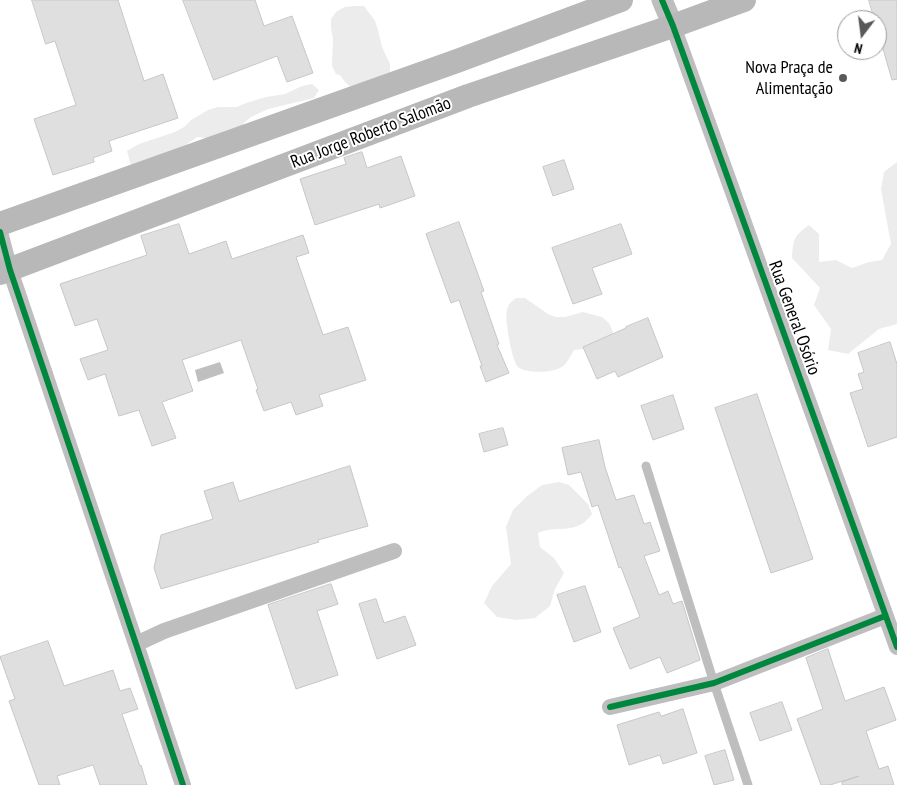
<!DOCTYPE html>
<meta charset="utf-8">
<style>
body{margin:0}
#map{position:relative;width:897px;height:785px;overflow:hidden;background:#fff;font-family:"PT Sans Narrow",sans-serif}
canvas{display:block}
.north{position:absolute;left:837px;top:10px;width:50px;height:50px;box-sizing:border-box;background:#fff;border:1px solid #999;border-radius:50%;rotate:195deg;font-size:14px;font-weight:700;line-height:20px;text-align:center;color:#000}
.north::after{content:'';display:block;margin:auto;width:18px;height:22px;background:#595959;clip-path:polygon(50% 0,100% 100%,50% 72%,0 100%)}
</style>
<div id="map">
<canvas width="897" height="785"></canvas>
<div class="north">N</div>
</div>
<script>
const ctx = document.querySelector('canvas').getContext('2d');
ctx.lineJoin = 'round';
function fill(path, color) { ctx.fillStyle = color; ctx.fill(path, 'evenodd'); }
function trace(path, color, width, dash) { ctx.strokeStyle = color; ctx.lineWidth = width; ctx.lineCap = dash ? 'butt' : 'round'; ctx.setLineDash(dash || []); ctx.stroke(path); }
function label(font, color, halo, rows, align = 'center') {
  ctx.font = font + ' "PT Sans Narrow",sans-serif'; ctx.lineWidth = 4; ctx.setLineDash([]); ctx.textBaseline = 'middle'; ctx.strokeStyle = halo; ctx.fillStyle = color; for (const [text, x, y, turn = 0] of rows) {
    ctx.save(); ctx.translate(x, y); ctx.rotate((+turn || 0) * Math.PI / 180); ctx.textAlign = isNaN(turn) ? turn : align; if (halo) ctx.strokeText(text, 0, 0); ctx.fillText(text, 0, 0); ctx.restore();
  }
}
const green = new Path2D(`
 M355,6H364L375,21L378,30L382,47L390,64V74L353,89L346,83L340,75L336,74L332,66L333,38L331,28V19L337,11L345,7Z
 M312,84L319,90L314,98L268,109L251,117L244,123L233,137L224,140L197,137L167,158L132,170L127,151L139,144L175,132L184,127L191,120L208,110L218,107H237L246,103L266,97L285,94L302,86Z
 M897,162V324L879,329L848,354L828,350L831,329L814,305L820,288L792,258C793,239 794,236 809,225L819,234V262L836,260L852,268L869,262L882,260L891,244L881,189L884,172Z
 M516,298H525L548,314L556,317H565L583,312L602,317L609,323L613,332L611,341L593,348L574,350C571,355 567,363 563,366C555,373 526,374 518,367C512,361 504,318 507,310C508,304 511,302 516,298Z
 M559,482L569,485L588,504L592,514C576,536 560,524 538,533L540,547L554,558L564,573L555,589L550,606L535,618L516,620L497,617L484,603L492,586L511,564L506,527L513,510L526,497L542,485Z`);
const water = new Path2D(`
 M220,362L224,373L198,382L195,370Z`);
const building = new Path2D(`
 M32,0H118L144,81L163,74L178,118L109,141L112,151L93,158L94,162L53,175L34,119L76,105L55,41L46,44Z
 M183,0H255L264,26L292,16L313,73L287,82L277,56L214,80Z
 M869,0H897V79L892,80L877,28V20H875Z
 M362,152L367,168L401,156L415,196L380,208L379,204L315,225L300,179L346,164L344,158Z
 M564,160L574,189L553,196L543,167Z
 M459,222L484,291L481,292L499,344L497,345L509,373L486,382L480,366H482L459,300L451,303L426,234Z
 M179,224L189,254L226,241L232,259L303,235L309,253L296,257L323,335L348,327L366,380L319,395L323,406L296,415L291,402L264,411L256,390L258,389L241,340L182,360L193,391L162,402L176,438L152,446L139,410L119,416L105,374L88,380L80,359L108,350L97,319L75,326L60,284L147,255L141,236Z
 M621,224L632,254L592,268L602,294L573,304L552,248Z
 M648,318L663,357L618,377L615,371L597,379L583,347L626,328V327Z
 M890,342L897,364V437L868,447L850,393L863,389L858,374L864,372L858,353Z
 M757,394L813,559L771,573L715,408Z
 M673,395L684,429L653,440L641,406Z
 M503,428L508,445L484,452L479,434Z
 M599,440L605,467L616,500L634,495L644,524L650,522L660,551L644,556L659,595L668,591L673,604L682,601L700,660L667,673L660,657L630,669L613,628L640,617L621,567L619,568L598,505L592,507L581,472L568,475L562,448Z
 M350,466L368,526L318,540L319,542L161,589L154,568L161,535L213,519L204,491L233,482L239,501Z
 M331,584L338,604L317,611L338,675L296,689L268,605Z
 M585,586L601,632L574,642L557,595Z
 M376,599L384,623L405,616L416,645L377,659L359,604Z
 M48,641L64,686L113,670L120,691L130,688L138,709L122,714L140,766L141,765L147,785H100L93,765L57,776L60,785H39L9,701L15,699L0,657Z
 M828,649L845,701L884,687L896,720L866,731L879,769L888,766L894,785H842V782L859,776L830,785H821L797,719L823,709L806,658Z
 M782,702L792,730L760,741L750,713Z
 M683,709L697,753L663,764L660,755L629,765L617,725L659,712L661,716Z
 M725,750L734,780L714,785L705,756Z`);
const service = new Path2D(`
 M646,466L714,683L748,785`);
const minor = new Path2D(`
 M673,26L897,647
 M0,232L10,270L136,644L183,785
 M136,644L164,631L394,551
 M610,707L714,683L885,616`);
const tertiary = new Path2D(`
 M662,0L673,26`);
const secondary = new Path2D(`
 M0,224L457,61L621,0
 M0,273L468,96L673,26L744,0`);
const cycleway = new Path2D(`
 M662,0L673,26L897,647
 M0,232L10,270L136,644L183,785
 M610,707L714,683L885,616`);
const markers = [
 [843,78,5,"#595959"]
];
const poiNames = [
 ["Nova Praça de",833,68],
 ["Alimentação",833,89]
];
const streetNames = [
 ["Rua Jorge Roberto Salomão",371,133,-21],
 ["Rua General Osório",794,318,70]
];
fill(green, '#ececec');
fill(water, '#bfbfbf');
fill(building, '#dfdfdf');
trace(building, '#c7c7c7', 1);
trace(service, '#bebebe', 9);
trace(minor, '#bebebe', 16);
trace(tertiary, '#bebebe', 21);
trace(secondary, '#b8b8b8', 24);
trace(cycleway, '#00873e', 6);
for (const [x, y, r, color] of markers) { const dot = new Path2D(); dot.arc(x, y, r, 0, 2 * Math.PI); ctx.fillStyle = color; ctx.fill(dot); trace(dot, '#fff', 2); }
label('18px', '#000', '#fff', poiNames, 'right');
label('18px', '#000', '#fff', streetNames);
</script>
